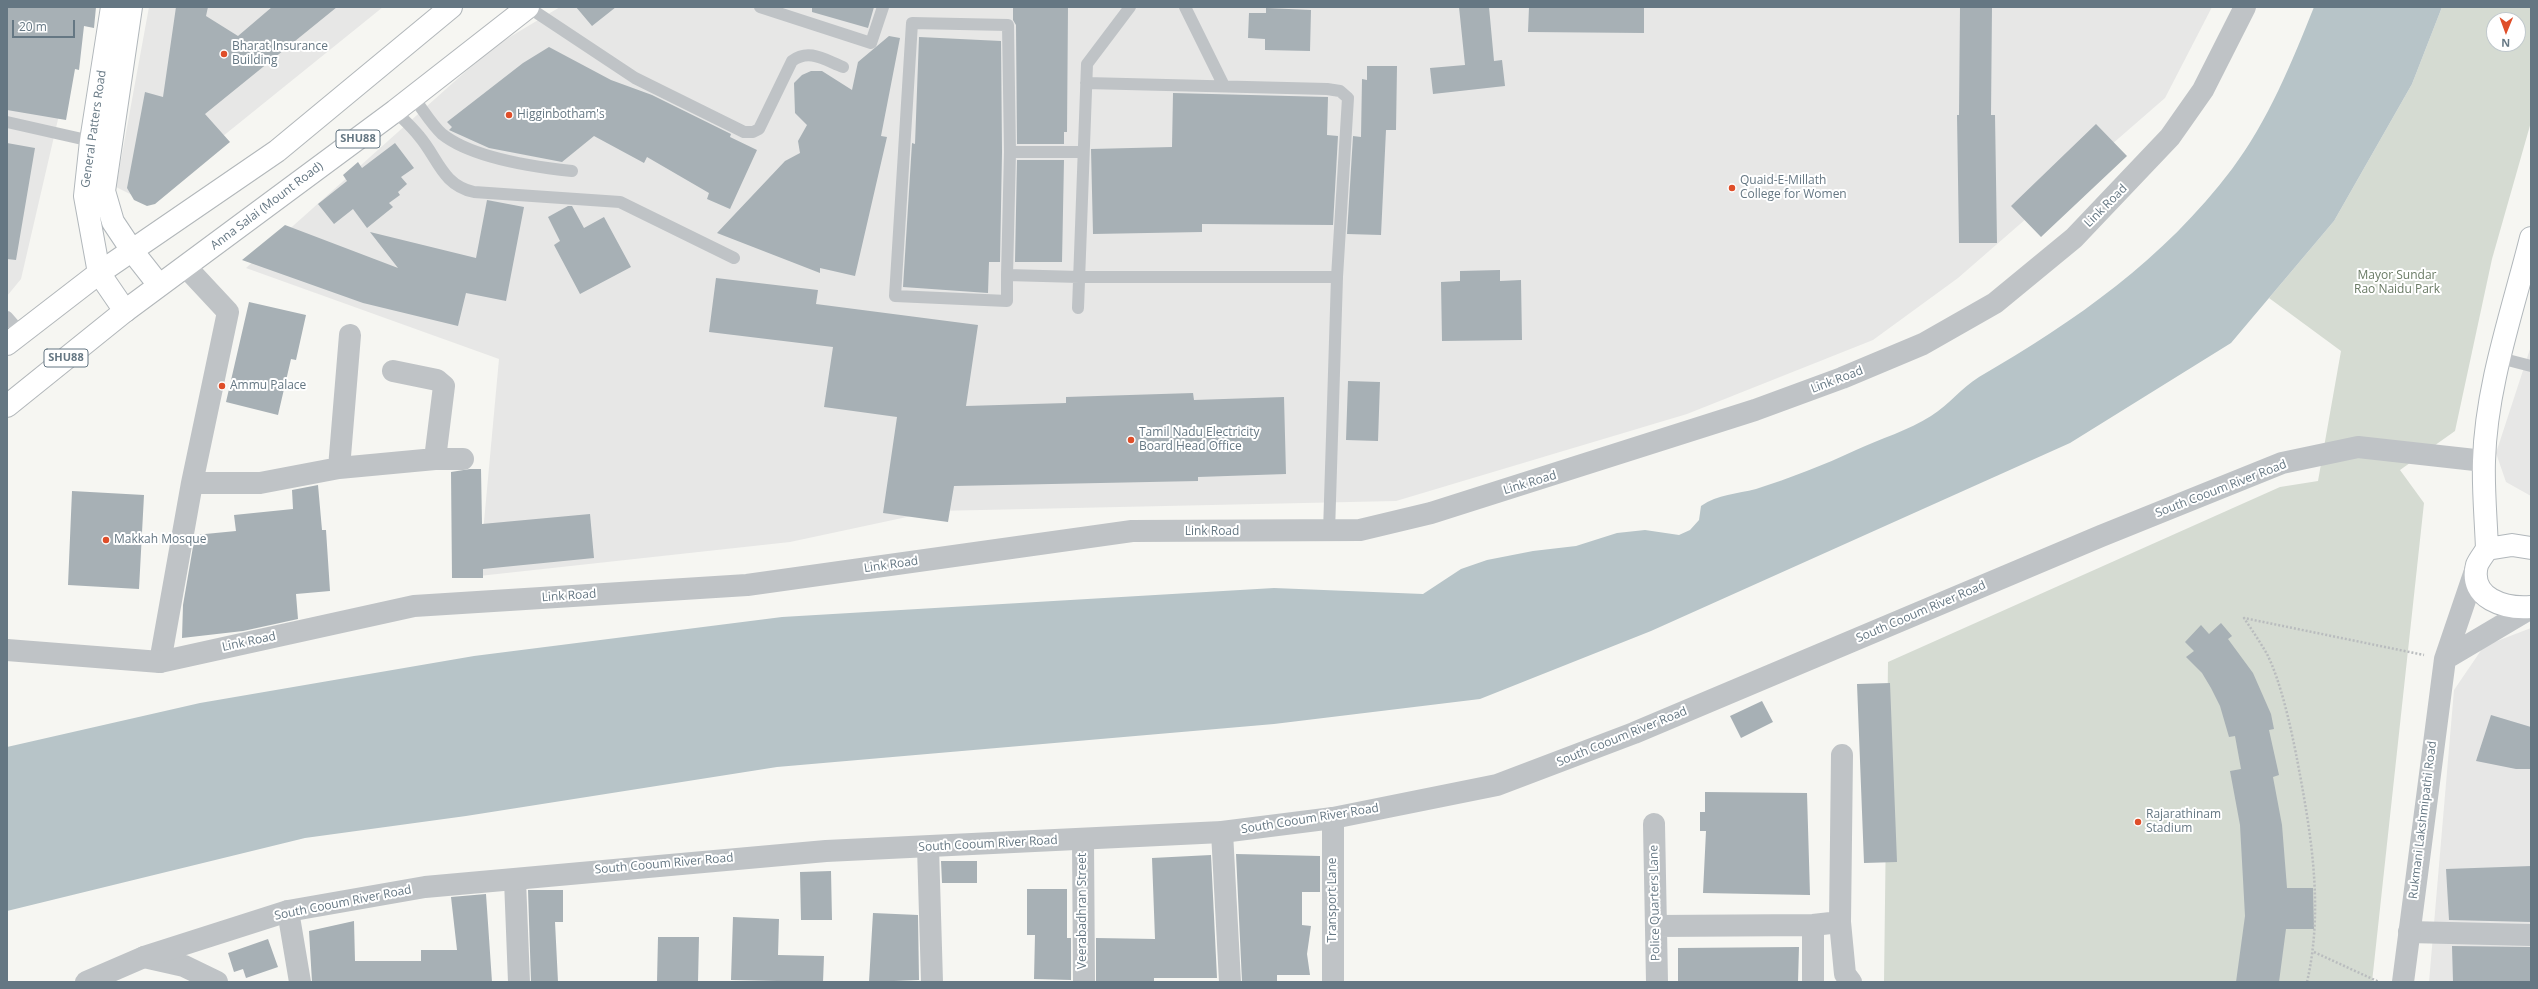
<!DOCTYPE html>
<style>
body{margin:0}
#map{position:relative;width:2538px;height:989px;overflow:hidden;background:#f6f6f2;font-family:"Open Sans",sans-serif}
canvas{display:block}
.frame{position:absolute;inset:0;border:8px solid #657783;pointer-events:none}
.north{position:absolute;left:2486px;top:12px;width:40px;height:40px;box-sizing:border-box;background:#fff;border:1px solid #c1c9cd;border-radius:50%;rotate:181deg;font-size:11px;font-weight:700;line-height:16px;text-align:center;color:#657783}
.north::after{content:'';display:block;margin:auto;width:14px;height:18px;background:#df4e29;clip-path:polygon(50% 0,100% 100%,50% 72%,0 100%)}
.scale{position:absolute;left:12px;top:20px;width:63px;height:18px;box-sizing:border-box;border:2px solid #657783;border-top:0;padding-left:5px;font-size:12px;line-height:14px;white-space:nowrap;color:#657783;-webkit-text-stroke:3px #fff;paint-order:stroke}
</style>
<div id="map">
<canvas width="2538" height="989"></canvas>
<div class="frame"></div>
<div class="north">N</div>
<div class="scale">20 m</div>
</div>
<script>
const ctx = document.querySelector('canvas').getContext('2d');
ctx.lineJoin = 'round';
function fill(path, color) { ctx.fillStyle = color; ctx.fill(path, 'evenodd'); }
function trace(path, color, width, dash) { ctx.strokeStyle = color; ctx.lineWidth = width; ctx.lineCap = dash ? 'butt' : 'round'; ctx.setLineDash(dash || []); ctx.stroke(path); }
function label(font, color, halo, rows, align = 'center') {
  ctx.font = font + ' "Open Sans",sans-serif'; ctx.lineWidth = 4; ctx.setLineDash([]); ctx.textBaseline = 'middle'; ctx.strokeStyle = halo; ctx.fillStyle = color; for (const [text, x, y, turn = 0] of rows) {
    ctx.save(); ctx.translate(x, y); ctx.rotate((+turn || 0) * Math.PI / 180); ctx.textAlign = isNaN(turn) ? turn : align; if (halo) ctx.strokeText(text, 0, 0); ctx.fillText(text, 0, 0); ctx.restore();
  }
}
const built = new Path2D(`
 M7,7H84L21,279L7,296Z
 M149,7H383L150,195H132L116,187Z
 M560,7H2212L2165,98L1958,278L1873,340L1687,414L1396,501L935,511L790,542L479,576L499,359L246,268L493,47Z
 M2531,346V496L2506,482L2496,453Z
 M2531,628V982H2429L2454,690L2484,646Z`);
const green = new Path2D(`
 M2442,7H2531V122L2492,259L2455,431L2400,470L2424,503L2372,982H1884L1888,662L2280,487L2318,481L2341,351L2269,298L2334,221L2412,84ZM2494,20H2518V44H2494Z`);
const water = new Path2D(`
 M2314,7H2442L2412,84L2334,221L2231,343L2070,443L1651,631L1480,699L1274,724L777,767L466,816L305,838L7,911V747L200,703L474,656L782,617L1274,588L1423,594L1461,569L1487,560L1533,551L1576,546L1617,533L1645,530L1679,535L1690,530L1699,520L1701,506C1718,494 1737,494 1756,489C1790,478 1824,465 1856,450C1880,439 1909,430 1931,416C1949,405 1961,388 1979,377C2077,320 2163,260 2232,169C2268,121 2292,62 2314,7Z`);
const building = new Path2D(`
 M7,7H96L94,28L84,26L79,70L75,69L66,120L7,110Z
 M176,7H208L206,16L238,36L272,7H337L205,114L230,142L155,204L147,206L134,200L127,188L145,92L163,97Z
 M576,7H616L592,26Z
 M812,7H874L868,28L812,12Z
 M1013,7H1068L1067,132H1064V144H1017L1016,25L1013,20Z
 M1459,7H1489L1494,61L1502,60L1505,86L1433,94L1430,68L1465,65Z
 M1529,7H1644V33L1528,32Z
 M1960,7H1992L1991,115H1995L1997,243H1959L1957,115H1959Z
 M1266,8L1311,10L1310,51L1265,50V39L1248,38L1249,13H1266Z
 M889,36L900,38L881,136L887,137L855,276L820,268V273L717,233L785,161L800,153L798,141L807,125L795,113L794,83L802,75L811,71H822L852,90L858,62Z
 M919,37L1001,41L1002,152L1000,262H989L988,293L903,287L912,143L915,144Z
 M549,47L611,80L652,95L731,134L730,137L757,150L730,209L707,199L709,193L647,157L644,163L594,136L562,162L489,148L449,130L452,127L447,122L523,63Z
 M1367,66H1397L1396,130H1386L1381,235L1347,234L1353,136L1361,137L1362,79L1367,80Z
 M1173,93L1328,97L1327,135L1338,136L1333,225L1202,224V232L1093,234L1091,149L1172,147Z
 M2096,124L2127,156L2041,237L2011,206Z
 M7,143L35,148L16,260L7,259Z
 M395,143L414,168L401,177L407,184L398,192L400,195L389,203L393,207L367,228L353,209L334,224L318,204L347,181L343,175L358,162L362,168Z
 M1017,160H1064L1062,262H1015Z
 M487,200L524,207L506,301L466,293L458,326L363,303L242,260L285,225L398,268L370,232L476,258Z
 M568,206H572L584,228L604,217L631,267L580,294L554,245L560,241L548,217Z
 M1500,270V281L1521,280L1522,340L1442,341L1441,282L1460,281V271Z
 M716,278L818,290L816,304L978,325L966,406L1066,403V397L1193,393L1194,400L1284,397L1286,474L1198,477V481L954,486L948,522L883,513L897,417L824,407L833,347L709,332Z
 M249,302L306,315L296,360L291,359L278,415L226,402Z
 M1348,381L1380,382L1378,441L1346,440Z
 M470,469H481L482,524L590,514L594,558L483,569V578H452L451,472Z
 M318,485L322,530H326L330,591L296,594L298,619L243,631L182,638L183,605L195,535L236,531L234,515L293,509L292,490Z
 M72,491L144,495L139,589L68,585Z
 M2221,623L2232,636L2228,639L2253,673L2271,714L2274,729L2269,730L2279,775L2273,777L2282,825L2287,888H2313L2314,929H2286L2279,982H2236L2245,916L2240,825L2230,771L2241,769L2235,736L2229,737L2220,706L2211,688L2202,673L2186,657L2194,651L2185,642L2201,625L2209,634Z
 M1890,683L1897,862L1864,863L1857,684Z
 M1762,701L1773,722L1741,738L1730,716Z
 M2491,715L2531,727V769H2516L2476,761Z
 M1705,792L1807,793L1810,895L1703,893L1706,831H1700V812H1705Z
 M1236,854L1320,856V892H1302V925L1311,926L1307,954L1310,975H1277V982H1242Z
 M1211,855L1217,978H1154V982H1096V938L1155,939L1152,858Z
 M941,861H977V883H942Z
 M2531,866V922L2449,920L2446,869Z
 M831,871L832,920H801L800,872Z
 M1027,889H1067V938H1071V980L1034,979L1035,935H1027Z
 M528,890H563V922H555L558,982H531Z
 M486,894L492,982H312L309,931L354,921L355,961H421V950H457L451,897Z
 M873,913L918,915L919,980L869,982Z
 M733,917L779,919L778,955L824,956L823,982L731,980Z
 M658,937H699L698,982H657Z
 M268,939L278,967L246,978L243,969L234,972L228,953Z
 M2452,946L2531,947V982H2453Z
 M1799,947L1798,982H1678V948Z`);
const path = new Path2D(`
 M2314,952L2379,982
 M2307,982C2324,908 2311,833 2297,759C2291,728 2281,682 2267,654C2260,642 2252,630 2244,618L2424,655`);
const service = new Path2D(`
 M528,7L635,78L744,132H753L759,129L792,61C809,48 825,60 843,67
 M760,7L871,43L883,7
 M1185,7L1224,86
 M1086,83L1327,89L1340,91L1348,98L1337,277
 M413,97C422,108 431,124 442,134C472,158 534,167 572,171
 M395,111C403,119 412,127 419,136C438,158 442,185 474,192L620,202L734,258
 M7,122L91,141
 M1010,152L1007,275L1079,277H1337L1329,532
 M1007,275V301L895,296L912,23L1008,25L1010,152H1083
 M1078,308L1087,64L1130,7
 M7,317L21,333
 M2500,358L2531,366`);
const minor = new Path2D(`
 M393,371L437,380L444,386L435,459
 M339,468L350,335
 M192,483H260L339,468L435,459H463
 M160,662L192,483L228,312L186,267
 M1842,755L1840,922L1845,974L1851,982
 M1333,818V982
 M1654,824L1657,982
 M1222,832L1230,982
 M1083,840L1084,982
 M928,847L932,982
 M515,880L519,982
 M288,911L300,982
 M1813,925V982
 M1656,926L1813,925L1840,922
 M2409,932L2531,935
 M144,957L184,966L217,982`);
const tertiary = new Path2D(`
 M7,650L160,662L414,606L747,585L1132,531L1360,530L1431,513L1755,410L1842,378L1923,344L1995,303L2074,238L2170,137L2203,90L2245,7
 M2445,659L2531,608
 M86,982L144,957L288,911L425,887L826,851L1222,832L1333,818L1497,785L1634,733L2101,536L2282,463L2358,447L2484,461
 M2403,982L2445,659L2477,565`);
const secondary = new Path2D(`
 M112,7L91,141L85,196L99,273L125,311
 M131,7L104,191L113,222L133,252L159,285
 M2531,548L2512,545L2487,549C2484,554 2479,560 2477,565C2468,599 2506,609 2531,607
 M2487,549C2486,520 2483,490 2484,461C2486,386 2513,310 2531,238`);
const primary = new Path2D(`
 M7,344L99,273L277,151L451,7
 M7,406L125,311L395,111L528,7`);
const markers = [
 [224,54,4,"#df4e29"],
 [509,115,4,"#df4e29"],
 [1732,188,4,"#df4e29"],
 [222,386,4,"#df4e29"],
 [1131,440,4,"#df4e29"],
 [106,540,4,"#df4e29"],
 [2138,822,4,"#df4e29"]
];
const shields = [
 [358,139,44],
 [66,358,44]
];
const shieldNames = [
 ["SHU88",358,139],
 ["SHU88",66,358]
];
const poiNames = [
 ["Bharat Insurance",232,47],
 ["Building",232,61],
 ["Higginbotham's",517,115],
 ["Quaid-E-Millath",1740,181],
 ["College for Women",1740,195],
 ["Ammu Palace",230,386],
 ["Tamil Nadu Electricity",1139,433],
 ["Board Head Office",1139,447],
 ["Makkah Mosque",114,540],
 ["Rajarathinam",2146,815],
 ["Stadium",2146,829]
];
const streetNames = [
 ["General Patters Road",94,129,-82],
 ["Anna Salai (Mount Road)",267,206,-37],
 ["Link Road",2106,206,-45],
 ["Link Road",1837,380,-21],
 ["Link Road",1530,483,-17],
 ["South Cooum River Road",2221,489,-21],
 ["Link Road",1212,532],
 ["Link Road",891,565,-8],
 ["Link Road",569,596,-4],
 ["South Cooum River Road",1921,612,-23],
 ["Link Road",249,642,-12],
 ["South Cooum River Road",1622,737,-22],
 ["South Cooum River Road",1310,819,-9],
 ["Rukmani Lakshmipathi Road",2423,820,-83],
 ["South Cooum River Road",988,844,-3],
 ["South Cooum River Road",664,864,-5],
 ["Transport Lane",1333,900,-90],
 ["South Cooum River Road",343,903,-11],
 ["Police Quarters Lane",1655,903,-91],
 ["Veerabadhran Street",1083,911,-90]
];
const parkNames = [
 ["Mayor Sundar",2397,276],
 ["Rao Naidu Park",2397,290]
];
fill(built, '#e7e7e6');
fill(green, '#d5dbd2');
fill(water, '#b7c4c8');
fill(building, '#a7b0b5');
trace(secondary, '#b1b7bb', 24);
trace(primary, '#b2b7ba', 24);
trace(path, '#b9bcbe', 2.5, [2, 2]);
trace(service, '#bfc3c6', 12);
trace(minor, '#bfc3c6', 22);
trace(tertiary, '#bfc3c6', 22);
trace(secondary, '#fff', 22);
trace(primary, '#fff', 22);
for (const [x, y, r, color] of markers) { const dot = new Path2D(); dot.arc(x, y, r, 0, 2 * Math.PI); ctx.fillStyle = color; ctx.fill(dot); trace(dot, '#fff', 1.5); }
for (const [x, y, w] of shields) { const box = new Path2D(); box.roundRect(x - w / 2, y - 9, w, 18, 3); ctx.fillStyle = '#fff'; ctx.fill(box); trace(box, '#657783', 1); }
label('bold 11px', '#657783', null, shieldNames);
label('12px', '#657783', '#fff', poiNames, 'left');
label('12px', '#657783', '#fff', streetNames);
label('12px', '#697a64', '#fff', parkNames);
</script>
